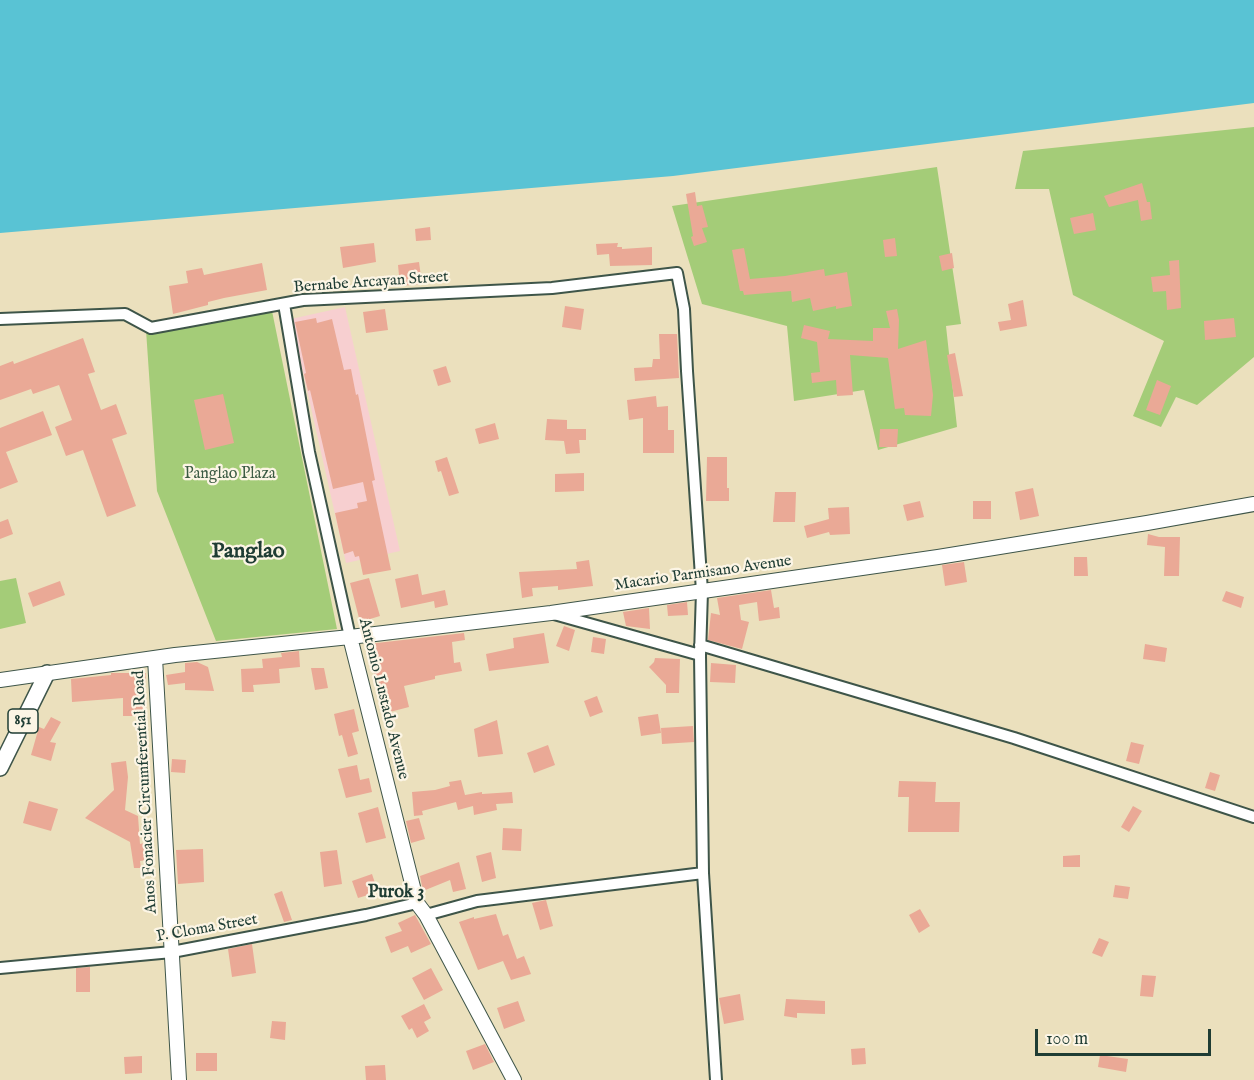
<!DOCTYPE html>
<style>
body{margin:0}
#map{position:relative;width:1254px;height:1080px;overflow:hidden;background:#ebe0bd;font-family:"IM FELL English",serif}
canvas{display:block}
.scale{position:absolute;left:1035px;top:1029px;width:176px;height:27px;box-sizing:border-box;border:3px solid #1f3d34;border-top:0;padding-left:8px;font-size:18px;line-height:21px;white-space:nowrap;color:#1f3d34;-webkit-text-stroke:4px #fcf5e5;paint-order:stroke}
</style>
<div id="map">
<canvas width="1254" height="1080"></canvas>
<div class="scale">100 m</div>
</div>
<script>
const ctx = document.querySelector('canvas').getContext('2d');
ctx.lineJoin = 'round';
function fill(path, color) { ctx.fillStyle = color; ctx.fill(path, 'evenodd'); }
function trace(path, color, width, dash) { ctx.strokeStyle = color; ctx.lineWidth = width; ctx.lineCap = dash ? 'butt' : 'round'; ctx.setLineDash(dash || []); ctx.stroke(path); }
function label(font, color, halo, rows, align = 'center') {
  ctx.font = font + ' "IM FELL English",serif'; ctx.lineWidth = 4.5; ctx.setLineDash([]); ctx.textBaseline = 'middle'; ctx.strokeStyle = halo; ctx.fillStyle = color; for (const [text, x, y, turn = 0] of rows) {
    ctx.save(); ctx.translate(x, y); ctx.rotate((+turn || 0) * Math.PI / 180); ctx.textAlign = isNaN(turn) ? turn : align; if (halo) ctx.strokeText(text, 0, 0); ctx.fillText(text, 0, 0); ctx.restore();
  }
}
const built = new Path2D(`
 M345,307L400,551L346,563L291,319Z`);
const green = new Path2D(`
 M1254,127V357L1197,405L1176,397L1161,427L1133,416L1164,341L1073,295L1049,189H1015L1023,151Z
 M937,167L961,324L946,326L957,427L878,450L864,390L794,401L787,326L702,304L672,206Z
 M272,311L337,629L216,641L157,491L146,330Z
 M16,578L26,623L0,629V581Z`);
const water = new Path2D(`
 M0,0H1254V103L673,176L0,233Z`);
const building = new Path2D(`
 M1142,183L1147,202H1150L1152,219L1141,221L1138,200L1109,207L1104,196Z
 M695,192L697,206L702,205L708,227L702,228L707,242L694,246L691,237L693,236L686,194Z
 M1093,213L1096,230L1074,234L1070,218Z
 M430,227L431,240L416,241L415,229Z
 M895,238L897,256L885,257L883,240Z
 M374,243L376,262L343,268L340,247Z
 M618,243L617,247H622V249L652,247V265L610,266L609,254L597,255L596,244Z
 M744,248L750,279L785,276L824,269L825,276L847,272L852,306L836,309V306L813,311L810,298L792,302L791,291L744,295L743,291H740L732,250Z
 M952,253L954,268L942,271L939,256Z
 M1179,260L1181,308L1167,310L1166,291L1153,292L1151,277L1170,275L1169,261Z
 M419,262L422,284L400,286L398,265Z
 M262,263L267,290L224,298L208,302V305L173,314L169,286L188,283L186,271L202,268L204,275Z
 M1023,300L1027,326L1000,331L998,322L1011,320L1008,304Z
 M565,306L584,309L581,330L562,327Z
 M385,309L388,330L366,333L363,312Z
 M897,309L899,320L898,349L926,340L933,395L931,416L905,415L904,408L895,409L888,358L850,355L853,395L837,396L836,380L812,383L811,373L820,372L817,342L801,338L804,325L830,331L828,339L873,341V328H890L886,311Z
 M316,318L317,323L332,319L344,370L351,369L356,395L358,394L375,480L372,481L391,570L363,575L359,556L355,557L353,551L344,554L335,513L358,508L357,503L367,501L363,482L333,489L310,390L308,391L304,374L306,373L295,322Z
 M1234,318L1236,337L1205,340L1204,321Z
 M659,334H677L679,378L635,381L634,368L652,367L653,359H660Z
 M83,338L95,372L88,374L101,410L116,404L127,434L112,439L136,506L107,517L83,450L66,456L55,427L72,420L59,385L33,394L31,389L0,400V366L13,361L14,364Z
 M955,353L963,396L954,397L947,355Z
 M446,366L451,382L438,386L433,370Z
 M1157,380L1171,386L1160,415L1146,410Z
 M223,394L234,443L205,450L194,400Z
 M656,396L657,407L668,406V430H674V453H643V418L629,420L627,400Z
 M43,411L52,435L6,452L18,482L0,489V428Z
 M547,419L567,420V429H586V440H579L580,453L566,454L564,441L545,440Z
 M495,423L499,439L479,444L475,429Z
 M880,429H898L897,447H879Z
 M447,457L459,493L449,496L441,471L438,472L435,461Z
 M707,457H727V488H729V501H706Z
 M584,473V491L555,492V474Z
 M1033,488L1039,516L1020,520L1015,492Z
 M775,492H796L795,522H773Z
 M920,501L924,517L907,521L903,505Z
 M973,501H991V519H973Z
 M849,507L850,534L830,535L829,532L807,538L804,526L829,519L828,508Z
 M8,519L13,534L0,539V522Z
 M1148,534L1159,537H1180L1179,576H1164L1165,547L1147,545Z
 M1074,557H1087L1088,576H1074Z
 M589,560L593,586L558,590V586L532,588L533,596L522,598L519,572L577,569L576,562Z
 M964,562L967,582L945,586L942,565Z
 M418,574L422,595L445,590L448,605L435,608L434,601L401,608L395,579Z
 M369,578L380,616L360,622L350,583Z
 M60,581L65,595L33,607L28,593Z
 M771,590L774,608L779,607L780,618L759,621L757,602L739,605L741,620L749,622L742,649L708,640L711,613L720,615L717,598Z
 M1226,591L1244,597L1241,608L1222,601Z
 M687,602L688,615L668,616L667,605Z
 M649,608L650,629L626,626L623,612Z
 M564,626L575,630L569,651L556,646Z
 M464,633L465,640L452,642L454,663L460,662L462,671L435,676V679L404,686L409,707L382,714L376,674H374L368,644Z
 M544,633L549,663L489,671L486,654L514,648L513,638Z
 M593,637L606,639L604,654L591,652Z
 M1145,644L1167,648L1165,662L1143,659Z
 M299,651L300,667L279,669L280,683L253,685L254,692H242L241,669L263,668L262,659L282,657L281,653Z
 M655,658L680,659L679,693H666V685L649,667L654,662Z
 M197,662L208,667L214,691L185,690V683L168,685L166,675L185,672V663Z
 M711,663L736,665L735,683L710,682Z
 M311,668H324L328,688L315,690Z
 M111,673H146L143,716H123V698L72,702L71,679L111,675Z
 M597,696L603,712L590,717L584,701Z
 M354,709L359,731L352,733L358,754L348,757L342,735L339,736L334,714Z
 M658,714L661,733L641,736L638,717Z
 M51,717L61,722L50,742L56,743L51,761L31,755L39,727L44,729Z
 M497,720L503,754L478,757L474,729Z
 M693,726L694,742L662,744L661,728Z
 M1131,742L1144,745L1139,764L1126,761Z
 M548,745L555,765L534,773L527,753Z
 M172,759L186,760L185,773L171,772Z
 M126,761L128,777L125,810L138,816L140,844L144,843L147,860L140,861L141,868H134L130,842L85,818L114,790L111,763Z
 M357,765L360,780L369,778L372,792L346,798L338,769Z
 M1210,772L1220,775L1215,791L1205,788Z
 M461,780L465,795L482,792V794L512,792L513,803L496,804L497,810L474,815L473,806L458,810L456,802L422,811L423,815L414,816L412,792L435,790L450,786L449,782Z
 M899,781L936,782L935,802H960L959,832H908L909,797H898Z
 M29,801L58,809L51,831L23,823Z
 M1133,806L1142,811L1129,832L1121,827Z
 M378,807L386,838L366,843L358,813Z
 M419,818L425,839L411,843L406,821Z
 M503,828L522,829L521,851L502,850Z
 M203,849L204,882L178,884L176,850Z
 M337,850L342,884L324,887L320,852Z
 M491,852L496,878L482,882L476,856Z
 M1080,855V867H1063V856Z
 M459,862L466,889L453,892L450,880L423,891L420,876Z
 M372,874L378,892L358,898L352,881Z
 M1115,885L1130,887L1128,899L1113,897Z
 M282,891L292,920L284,922L274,894Z
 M546,900L553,926L540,930L532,903Z
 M920,909L930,926L919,933L909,915Z
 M496,914L503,936L508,934L517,959L524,956L531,974L511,980L503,961L478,970L459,922L474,917V919Z
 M415,915L431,944L411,953L408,946L391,953L385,937L402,931L398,923Z
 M1099,938L1109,942L1102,957L1092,953Z
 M252,944L256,973L232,977L228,949Z
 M90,967V992H76V968Z
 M431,968L443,990L424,1000L412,978Z
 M1142,975L1156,976L1153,997L1140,996Z
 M740,994L744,1020L724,1024L719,998Z
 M786,999L825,1001V1014L797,1013V1018L784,1016Z
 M518,1001L525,1021L504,1029L497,1008Z
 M424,1004L431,1018L424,1022L429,1031L417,1038L412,1028L409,1030L401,1016Z
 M272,1021L286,1022L285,1040L270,1038Z
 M485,1044L494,1062L473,1070L466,1051Z
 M865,1048L866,1064L852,1065L851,1049Z
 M196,1053H217V1071H196Z
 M1100,1055L1128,1059L1126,1072L1098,1067Z
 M142,1056V1073L125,1074L124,1057Z
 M385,1065L386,1080H366L365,1066Z`);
const street = new Path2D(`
 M284,304L309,452L350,637
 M0,319L125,314L151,328L303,300L552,288L677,273L684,309L687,371L702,591L700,655L554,614
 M700,645L1014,738L1254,817
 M700,655L703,873L716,1080
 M426,915L477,901L703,873
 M0,968L172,952L366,915L417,903`);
const secondary = new Path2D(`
 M350,637L417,903L426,915L514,1080
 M155,658L179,1080
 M0,680L175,655L350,637L551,613L938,557L1147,523L1254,504`);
const primary = new Path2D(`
 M0,768L47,673`);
const shields = [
 [23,721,30]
];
const shieldNames = [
 ["851",23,721]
];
const streetNames = [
 ["Bernabe Arcayan Street",371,283,-4],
 ["Macario Parmisano Avenue",703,574,-8],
 ["Antonio Lustado Avenue",383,699,76],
 ["Anos Fonacier Circumferential Road",146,792,-93],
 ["P. Cloma Street",207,929,-10]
];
const parkNames = [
 ["Panglao Plaza",230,475]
];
const neighbourhoodNames = [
 ["Purok 3",396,893]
];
const districtNames = [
 ["Panglao",248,552]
];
fill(built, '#f7cfd0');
fill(green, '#a4cc78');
fill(water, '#59c3d4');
fill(building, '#eaa996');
trace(street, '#3e5549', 14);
trace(secondary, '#3e5549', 16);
trace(primary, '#3e5549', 18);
trace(street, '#fff', 10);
trace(secondary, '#fff', 14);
trace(primary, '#fff', 15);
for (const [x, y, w] of shields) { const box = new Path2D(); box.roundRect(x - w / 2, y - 12, w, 24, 4.5); ctx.fillStyle = '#fcf5e5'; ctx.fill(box); trace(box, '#1f3d34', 1.5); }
label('bold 15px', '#1f3d34', null, shieldNames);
label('16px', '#1f3d34', '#fcf5e5', streetNames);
label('16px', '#3a5a42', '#fcf5e5', parkNames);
label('bold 18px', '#1f3d34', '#fcf5e5', neighbourhoodNames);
label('bold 22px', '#1f3d34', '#fcf5e5', districtNames);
</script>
